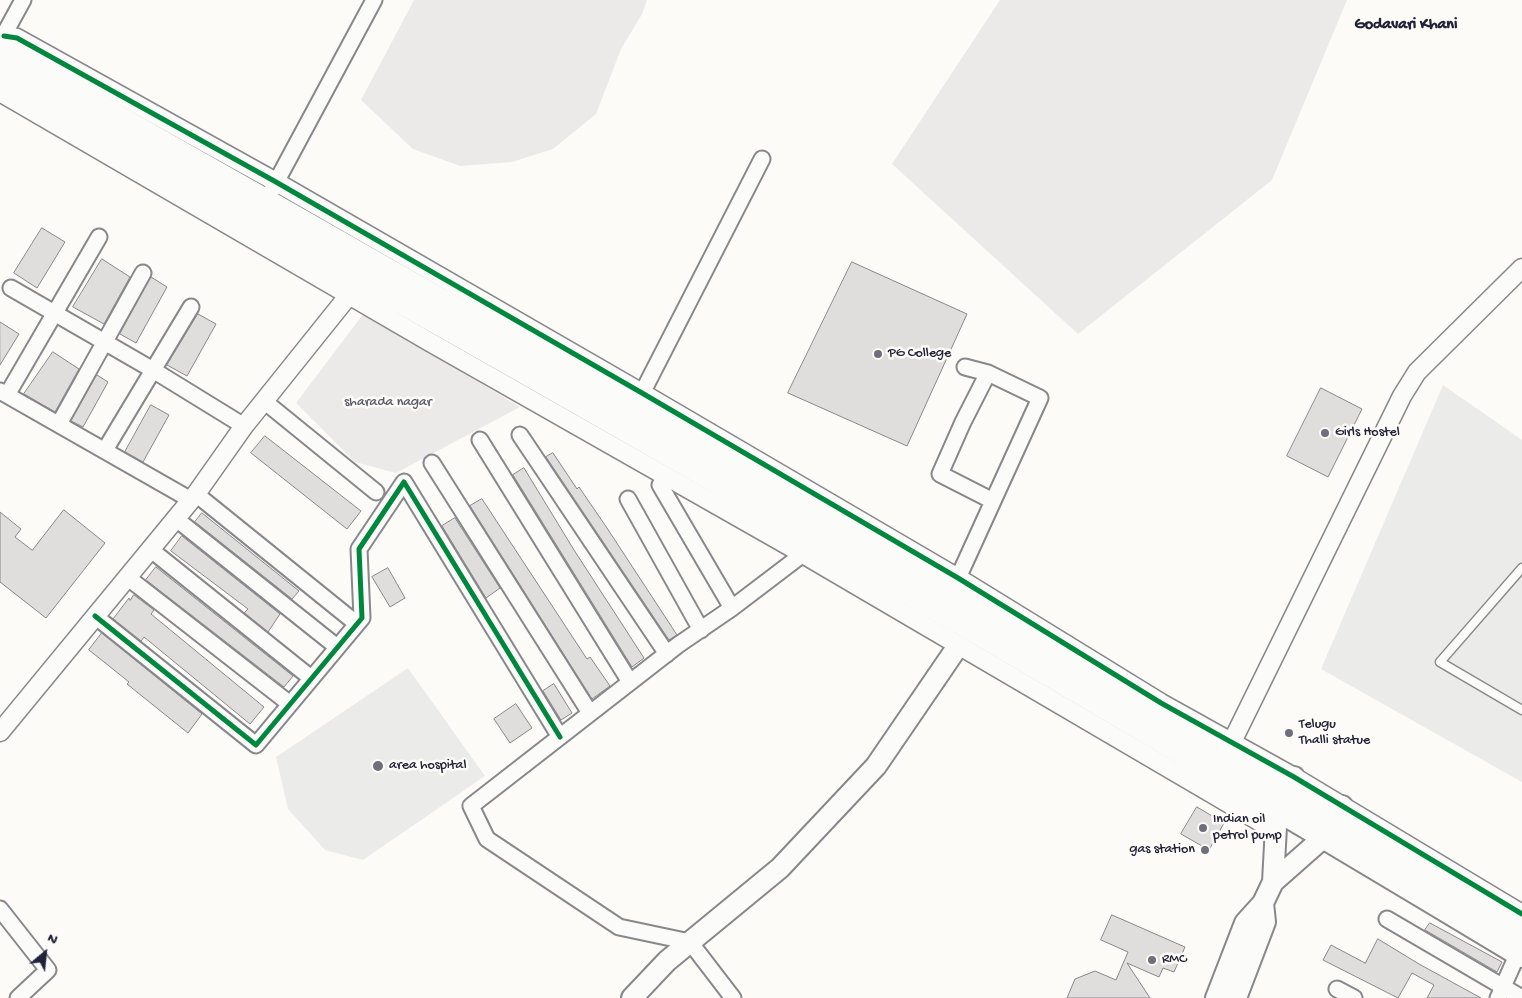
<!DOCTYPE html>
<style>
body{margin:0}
#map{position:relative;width:1522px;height:998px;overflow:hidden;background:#fcfbf8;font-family:"Gochi Hand",sans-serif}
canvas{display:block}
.north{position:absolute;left:20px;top:928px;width:50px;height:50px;-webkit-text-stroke:4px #fdfcf7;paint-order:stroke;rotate:28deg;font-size:14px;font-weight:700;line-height:20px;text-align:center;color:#22223b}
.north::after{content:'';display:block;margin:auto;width:18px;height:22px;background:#22223b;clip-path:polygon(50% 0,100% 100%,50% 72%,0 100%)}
</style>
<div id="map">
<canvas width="1522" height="998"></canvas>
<div class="north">N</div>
</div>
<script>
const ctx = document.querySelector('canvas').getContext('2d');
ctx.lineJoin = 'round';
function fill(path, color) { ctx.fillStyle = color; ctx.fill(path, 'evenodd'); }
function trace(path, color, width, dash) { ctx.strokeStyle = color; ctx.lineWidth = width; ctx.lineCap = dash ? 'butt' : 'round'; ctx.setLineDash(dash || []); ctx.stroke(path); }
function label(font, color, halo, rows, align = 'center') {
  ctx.font = font + ' "Gochi Hand",sans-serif'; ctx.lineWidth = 5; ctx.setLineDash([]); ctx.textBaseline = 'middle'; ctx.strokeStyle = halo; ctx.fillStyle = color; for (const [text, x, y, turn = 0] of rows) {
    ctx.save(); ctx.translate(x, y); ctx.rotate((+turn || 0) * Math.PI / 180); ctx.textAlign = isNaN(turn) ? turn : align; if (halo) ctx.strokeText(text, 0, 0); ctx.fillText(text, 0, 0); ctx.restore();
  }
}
const built = new Path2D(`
 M1443,385L1522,440V782L1321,669Z
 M408,668L485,776L363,860L325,850L288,809L276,757Z`);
const green = new Path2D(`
 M414,0H647L642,14L621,49L596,114L553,149L512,162L460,166L413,149L361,100Z
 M1000,0H1347L1272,180L1078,334L892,164Z
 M364,313L520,407L396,473L355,462L296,403Z`);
const building = new Path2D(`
 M42,228L65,242L37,288L14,273Z
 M102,259L130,277L104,324L73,307Z
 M852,262L967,314L907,446L788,393Z
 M151,277L167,287L136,343L120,334Z
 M198,314L216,324L187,376L167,365Z
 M0,322L19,334L0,365Z
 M53,352L79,369L55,412L24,394Z
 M97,375L108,382L83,427L71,421Z
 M1321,388L1362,409L1328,477L1287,456Z
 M151,405L169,415L143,462L125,452Z
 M265,436L361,511L347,529L251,453Z
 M553,453L577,489L579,487L607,528L677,635L669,640L546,457Z
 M524,468L574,550L644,658L632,667L513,475Z
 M482,499L587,659L590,657L610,686L592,699L470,506Z
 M64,510L105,543L46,618L0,582V512L21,529L15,537L32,550Z
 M202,513L299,591L292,599L195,522Z
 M455,518L500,588L486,598L442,526Z
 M182,536L280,614L268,632L244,613L248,609L171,551Z
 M156,567L293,676L284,687L146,580Z
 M388,568L405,598L390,607L372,577Z
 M134,595L154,610L151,614L264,707L250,724L144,637L141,641L113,619L129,598L130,600Z
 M102,633L202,714L188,733L127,684L129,682L89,650Z
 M554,684L572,713L561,720L543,691Z
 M516,704L532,728L510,743L494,719Z
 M1197,807L1224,823L1209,850L1181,834Z
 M1112,915L1185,947L1174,972L1163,968L1159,977L1127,963L1150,998H1067L1075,979L1095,971L1116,980L1128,952L1101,940Z
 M1430,923L1502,962L1497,972L1425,930Z
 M1378,939L1419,964L1481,998H1427L1434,985L1412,973L1398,998L1323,960L1331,945L1365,963Z`);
const service = new Path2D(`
 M1522,568L1440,662L1522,710`);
const minor = new Path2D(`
 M0,42L23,0
 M266,201L374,0
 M11,288L153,370L244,426
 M988,373L963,422L940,474L993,501
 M0,391L191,500
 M7,395L99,237
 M264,401L376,492
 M637,403L762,159
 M59,424L143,273
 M520,435L667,654
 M480,440L630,682
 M105,450L191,307
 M432,463L590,713
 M664,477L660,485L732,608
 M196,494L357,624
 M628,499L701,630
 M175,518L337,647
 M150,549L311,678
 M127,577L290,704
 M958,578L1040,398L988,373L965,367
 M95,616L256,745L362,618L359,549L404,482L560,737
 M0,909L48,970L18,998
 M1387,919L1522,998
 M1337,989L1354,998
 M733,998L690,942L619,927L487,839L471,806L678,645L732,608L803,554
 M1498,998L1518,953`);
const tertiary = new Path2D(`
 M4,36L17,38L276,182L642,393L958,578L1161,703L1294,777L1522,914
 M0,92L428,341L803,554L1274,830
 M0,732L196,494L244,426L349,295
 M1227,752L1402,396L1417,372L1522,268`);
const secondary = new Path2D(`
 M1273,882L1277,808L1294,777
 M632,998L667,961L780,868L876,766L958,646
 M1216,998L1245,923L1263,903L1273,882L1324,837L1342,806
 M1236,998L1265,922L1263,903`);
const trunk = new Path2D(`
 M0,51C510,339 1020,629 1522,930
 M0,77C512,361 1021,653 1522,955`);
const cycleway = new Path2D(`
 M4,36L17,38L276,182L642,393L958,578L1161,703L1294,777L1522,914
 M95,616L256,745L362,618L359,549L404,482L560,737`);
const markers = [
 [878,354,5,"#6e6e7d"],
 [1325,433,5,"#6e6e7d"],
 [1289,733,5,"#6e6e7d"],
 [378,766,6,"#6e6e7d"],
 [1203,828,5,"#6e6e7d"],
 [1205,850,5,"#6e6e7d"],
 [1152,960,5,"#6e6e7d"]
];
const poiNames = [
 ["PG College",888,354],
 ["Girls Hostel",1335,433],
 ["Telugu",1299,725],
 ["Thalli statue",1299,741],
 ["area hospital",389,766],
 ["Indian oil",1213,820],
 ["petrol pump",1213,836],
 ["gas station",1195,850,"right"],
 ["RMC",1162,960]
];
const parkNames = [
 ["sharada nagar",388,403]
];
const quarterNames = [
 ["Godavari Khani",1406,26]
];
fill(built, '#ebebe9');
fill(green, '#ebeae8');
fill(building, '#dfdedd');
trace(building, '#88888c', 1);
trace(service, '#88888c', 11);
trace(minor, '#88888c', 19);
trace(tertiary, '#88888c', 21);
trace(secondary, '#88888c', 24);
trace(trunk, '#88888c', 28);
trace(service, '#fbfbf9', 8);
trace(minor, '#fbfbf9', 15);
trace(tertiary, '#fbfbf9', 18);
trace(secondary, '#fbfbf9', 20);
trace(trunk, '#fbfbf9', 24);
trace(cycleway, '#00873e', 5);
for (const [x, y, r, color] of markers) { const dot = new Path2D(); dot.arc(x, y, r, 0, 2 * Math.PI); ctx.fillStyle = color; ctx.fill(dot); trace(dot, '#fdfcf7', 2); }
label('14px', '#22223b', '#fdfcf7', poiNames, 'left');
label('14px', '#5a5a6b', '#fdfcf7', parkNames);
label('bold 16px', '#22223b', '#fdfcf7', quarterNames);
</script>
